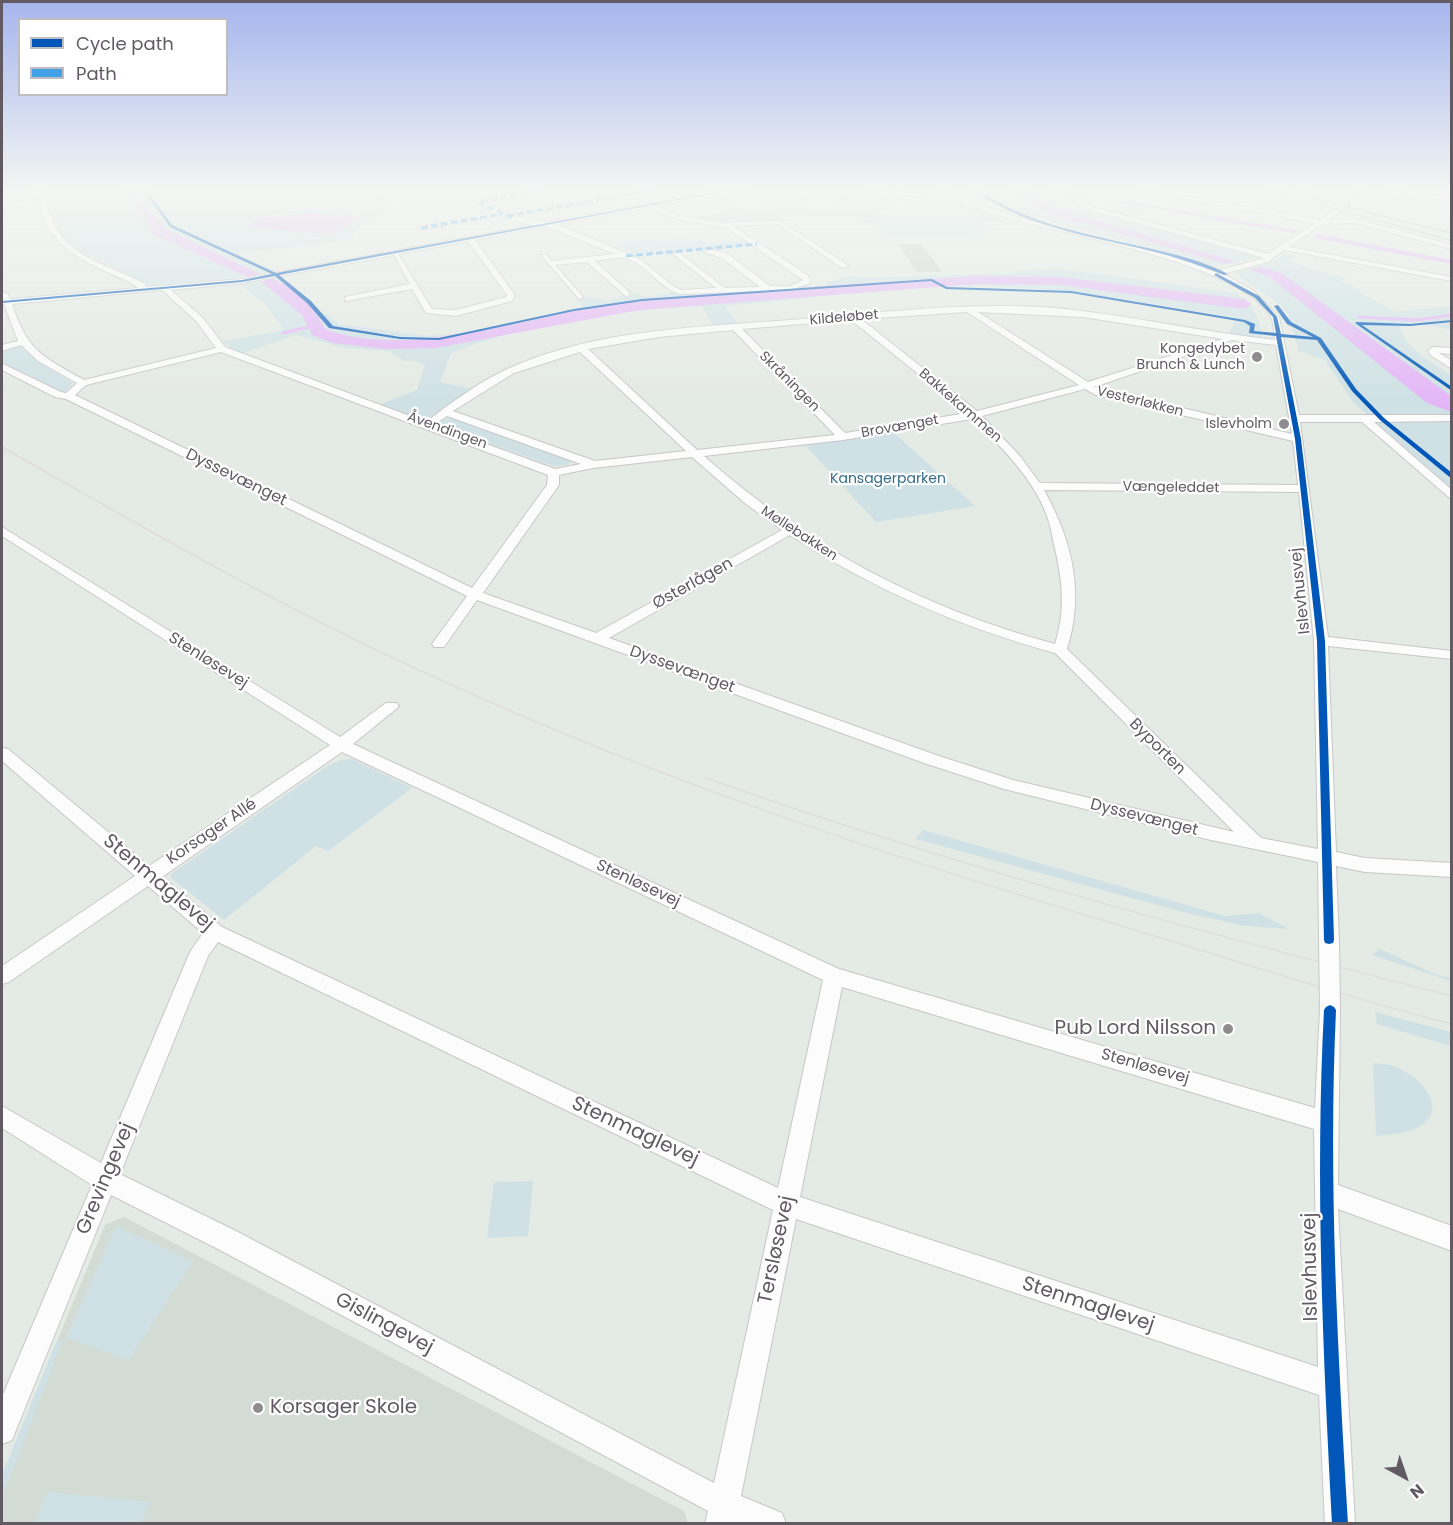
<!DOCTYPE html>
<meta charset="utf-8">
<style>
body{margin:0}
#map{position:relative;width:1453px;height:1525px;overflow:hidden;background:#e4eae4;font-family:Poppins,sans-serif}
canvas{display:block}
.frame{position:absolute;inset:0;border:3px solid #615a63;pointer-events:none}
.legend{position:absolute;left:18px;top:18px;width:210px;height:78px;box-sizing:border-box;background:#fff;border:2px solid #c0bdc1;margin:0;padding:8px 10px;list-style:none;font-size:18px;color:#615a63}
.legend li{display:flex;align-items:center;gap:12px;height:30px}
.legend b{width:30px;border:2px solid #c0bdc1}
.north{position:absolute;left:1375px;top:1447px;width:60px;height:60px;-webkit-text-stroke:4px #fff;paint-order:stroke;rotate:140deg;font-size:16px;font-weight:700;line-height:24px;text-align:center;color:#615a63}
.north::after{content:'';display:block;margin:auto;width:21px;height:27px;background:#615a63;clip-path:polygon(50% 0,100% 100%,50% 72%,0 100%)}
</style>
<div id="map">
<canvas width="1453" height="1525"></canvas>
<div class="frame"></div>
<ul class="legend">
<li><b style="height:8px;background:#0057b8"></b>Cycle path</li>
<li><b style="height:8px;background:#42a1e6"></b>Path</li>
</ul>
<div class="north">N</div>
</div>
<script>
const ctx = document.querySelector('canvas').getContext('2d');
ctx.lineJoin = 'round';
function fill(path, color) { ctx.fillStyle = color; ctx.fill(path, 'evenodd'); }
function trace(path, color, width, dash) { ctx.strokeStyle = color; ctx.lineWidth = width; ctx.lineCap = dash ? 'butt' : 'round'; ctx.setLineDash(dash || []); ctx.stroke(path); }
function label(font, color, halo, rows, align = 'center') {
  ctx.font = font + ' Poppins,sans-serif'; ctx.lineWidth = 4.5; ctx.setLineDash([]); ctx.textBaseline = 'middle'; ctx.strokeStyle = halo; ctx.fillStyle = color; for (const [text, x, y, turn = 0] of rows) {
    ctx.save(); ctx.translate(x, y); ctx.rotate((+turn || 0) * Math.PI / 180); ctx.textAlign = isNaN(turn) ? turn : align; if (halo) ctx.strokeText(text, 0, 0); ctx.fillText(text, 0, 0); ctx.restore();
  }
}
const education = new Path2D(`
 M124,1217L684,1511L688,1523L2,1524V1475L105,1225Z`);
const green = new Path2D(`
 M46,191H378L374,197L395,195L398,199L356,205L359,207L399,203L398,206L360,224L351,240L238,254L277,271L228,279L150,285L82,252L65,239L53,216ZM309,213L358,215L359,217L303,233L252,228L249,224C265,212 290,214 309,213Z
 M897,191H939L982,212L919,197L918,194Z
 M966,191H1056L1076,204L1091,210L1261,256L1217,267L1001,208Z
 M842,196C863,201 880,199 900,207L878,210L876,216L981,213L1010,221L980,222L985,228H1000V230L986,231L978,236L980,238L890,239L884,237L874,223H865L860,216L781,217L782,222L723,223L689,218L776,201L785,203L816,197L769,208L799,209L841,205L827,199Z
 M1121,202L1157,208L1125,217L1104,210Z
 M701,239L705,243L743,240L751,244L634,253L615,245L635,241Z
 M1286,254L1296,256L1287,261L1347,279L1341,281L1360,290L1359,292L1396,312L1451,306V330L1428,325L1400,326C1403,348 1435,364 1451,375V488L1353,402L1325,360L1299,351L1288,315L1281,305L1234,273L1273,262Z
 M1063,269L1235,293C1252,306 1261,316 1262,339L1228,335L1236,318C1152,304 1070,288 984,286C898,284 811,299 725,306L738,324L713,326L702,306C618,311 529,321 451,353L440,382L471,389L427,419H419L381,404L417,390L425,365L416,361H404L389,351L344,348L296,335L241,354L222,341L284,330L266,305L241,286L221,287L277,279L317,314H326L340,324L428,336L461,333L583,307L576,299L589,297L606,301L635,293L647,297L672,292L693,296L828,286L824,283L854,275L859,278L1016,273L1014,270Z
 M19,345L36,360L73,383L63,394L2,363V349Z
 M455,417L572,459L568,465L553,466L437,425L441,420Z
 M893,432L975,506L876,522L805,445Z
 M352,759L412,788L328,851L316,846L224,920L170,877L171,874L326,767L341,760Z
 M923,830L1225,916L1258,913L1289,929L1245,926L1183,912L916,839Z
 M1380,949L1437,975L1451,978V981L1372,955Z
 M1375,1012L1451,1032V1046L1377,1024Z
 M1373,1063C1381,1064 1389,1064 1396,1067C1420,1076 1452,1110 1417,1128C1405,1134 1390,1134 1376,1136Z
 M533,1181L528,1236L487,1238L494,1182Z
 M116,1226L193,1262L129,1360L66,1338Z
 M57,1340L62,1342L2,1498V1475Z
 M48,1492L150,1502L140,1523H34Z`);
const water = new Path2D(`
 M1015,191H1032L1056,208L1237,262L1225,264L1088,224L1065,221L1011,195Z
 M309,213L360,216L339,231L328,234L252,228L249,224L265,217Z
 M1261,267L1281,273L1451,396V412L1427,403L1270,277L1250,270Z`);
const stream = new Path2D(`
 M1359,317L1417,320L1452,315
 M283,333L313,326`);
const canal = new Path2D(`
 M1066,191L1293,229L1297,231L1293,233L1068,194Z
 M1317,234L1452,260V264L1314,238Z`);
const river = new Path2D(`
 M125,191H136L165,229L260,274L258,277H248L155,235Z
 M976,276L1060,277L1244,299L1252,304L1244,309L1060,285L976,284L639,310L435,348L385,349L333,343L312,335L302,315L262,282L269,278C293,284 314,307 325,329C411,363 550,309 642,300C753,289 865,284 976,276Z`);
const building = new Path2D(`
 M898,244H921L942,272H917Z`);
const minorTunnel = new Path2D(`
 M1337,211L1349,203`);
const minor = new Path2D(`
 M37,191H43C57,256 90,257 144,283L146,287L242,279L534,225L511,220L500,215L421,230L418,228L494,212L475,202L529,191H540L485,203L515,217L546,222L717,191H745L656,206L681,216L722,223L780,221L849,266L842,268L777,224L733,226L809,276L810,283L791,290L680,294C659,288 643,261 624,258C616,257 604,260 595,261L630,293L627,297L587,262L555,265L583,297L579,299L541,255H547L551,261L615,254L546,226L475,240L515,295L512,301L456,316L426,313L412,289L345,301V297L410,284L394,255L242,283L171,290L203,318L225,347L426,422C451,403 476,384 505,370C600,326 713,327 816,318C895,311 975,302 1055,308C1129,315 1201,332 1275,340C1274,333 1274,323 1271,317C1240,262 1062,235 1001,216C983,210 956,203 943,191H950L983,206L1026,220L1174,256L1217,271L1264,258L1092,210L1055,191H1062L1096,208L1268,254L1315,223L1144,191H1156L1320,220L1337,209L1339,212L1329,220L1356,219L1452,245V249L1356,223L1322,224L1289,247L1452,277V281L1284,250L1268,262L1223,274L1254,291L1279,317L1299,415H1452V421L1374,422L1452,490V500L1362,422H1300L1328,637L1452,651V659L1328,646L1336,852L1365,858L1452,863V877L1365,872L1336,866L1339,940L1336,946L1329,948L1322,946L1319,940L1318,862L1211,840L1004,789L924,763L477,600L444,647H434L432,644L467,596L66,399L55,397L2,370V364L5,365L61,392L66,393L77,383L38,361L21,345L2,351V345L18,341L4,304H2V292L8,294L10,299L138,288C130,281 118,277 109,273C74,257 48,242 39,202L2,209V205L38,199ZM650,207L677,219L727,228L803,280L790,286H770L728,254L707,248L704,252L722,258L760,287L725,288L677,251L674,255L716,288L681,290L673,286L640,259L557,224ZM468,241L507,295L506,297L456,310L432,309L398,254ZM162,290L197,322L216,348L84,380C42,356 28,352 12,304ZM967,312L1079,385L977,411L861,319ZM978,312L1083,317L1223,339L1088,382ZM851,320L967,413L845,433L742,329ZM733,330L835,435L697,450L588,349L659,337ZM1232,340L1276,345L1292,434L1094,387ZM221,352L548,475L547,485L472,588L75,395L86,385ZM580,352L686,451L595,461L453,411L514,373ZM1085,389L1096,395L1293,441L1298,485L1040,483L1019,455L982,416ZM447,416L581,464L555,469L434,425ZM972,419C1002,447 1037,482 1049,522C1052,532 1053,543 1056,553C1063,586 1065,612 1055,644C924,609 805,546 704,456L843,440ZM692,457L746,504L782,530L596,633L483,593L559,485V475L593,468ZM1044,490L1299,492L1314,641L1318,849L1261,838L1067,649C1085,593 1072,540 1044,490ZM790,535C872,589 960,627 1055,653L1234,832L1013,780L936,755L609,638Z
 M640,191H651L516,217L513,215Z
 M868,191H879L924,200L921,202Z
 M1302,191L1346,197L1358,192L1361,194L1347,201Z
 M1386,191L1452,197V201L1389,193Z
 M1433,347L1452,348V354L1439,353L1452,361V369L1430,355L1428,350Z
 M2,527L340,737L386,703H396L399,706L396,709L353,744L839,969L1315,1108L1320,1010L1323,1004L1330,1001L1337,1004L1340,1010L1338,1185L1452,1226V1251L1338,1209L1355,1524H1325L1319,1395L796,1219L741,1496L782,1513L786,1524H705L708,1511L218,1249L111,1195L12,1440L2,1444V1397L92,1185L2,1128V1106L101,1163L190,952L203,933L148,886L9,982L2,984V966L135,876L2,761V748L8,749L149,866L330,745L2,536ZM342,752L823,980L778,1188L222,927L162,877ZM218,942L773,1210L714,1483L236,1231L120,1174L208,956ZM842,987L1314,1129L1318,1367L800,1197Z`);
const highway = new Path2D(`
 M1269,191H1283L1452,234V240Z`);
const tram = new Path2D(`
 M2,447C134,522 266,599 404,663C639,774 886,856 1135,930C1241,962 1345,997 1452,1024
 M706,778C951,865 1200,932 1452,996`);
const minorBridge = new Path2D(`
 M1329,940L1330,1010`);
const quiet = new Path2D(`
 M1359,195L1363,191
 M507,216L648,191
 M512,218L478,202L537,191
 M421,228L501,214
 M626,256L757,244`);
const cycleway = new Path2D(`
 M141,191H147L172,225L276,273L721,191H727L279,275L311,301L333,326L400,337L439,338L574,309L642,299L932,279L947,287L1071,291L1245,320L1255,324L1254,331L1276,333L1273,317L1255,298L1214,275L1216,273L1259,296L1277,317L1281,334L1313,337L1287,324L1274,306L1278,305L1291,322L1321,338L1356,389L1384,418L1452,473V479L1380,420L1352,391L1317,340L1281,337L1301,439L1325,641L1334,940L1333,943L1329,944L1325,943L1324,940L1317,641L1295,439L1276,336L1249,333L1250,326L1244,322L1071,293L946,289L931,281L642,301L574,311L439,340L400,339L329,328L307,303L275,276L242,282L2,303V301L242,280L272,274L170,227L145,192Z
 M975,191H979C988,196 997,202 1007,207C1036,221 1068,230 1099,237C1139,247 1193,255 1228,274L1224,275C1204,267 1184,260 1163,254C1099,237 1030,230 975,191Z
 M1452,320V322L1410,326L1362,325L1452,387V391L1355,323L1357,322L1410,324Z
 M1330,1005L1334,1007L1336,1010C1328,1182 1338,1352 1348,1524H1332C1323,1352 1315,1181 1324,1010L1326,1007Z`);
const markers = [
 [1257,357,6,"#8f8c90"],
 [1284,424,6,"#8f8c90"],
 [1228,1029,6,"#8f8c90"],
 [258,1408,6,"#8f8c90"]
];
const farStreetnames = [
 ["Kildeløbet",844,318,-5],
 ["Skråningen",789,382,45],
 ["Vesterløkken",1140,402,14],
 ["Bakkekammen",960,406,41],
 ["Brovænget",900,427,-10],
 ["Åvendingen",447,431,20],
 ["Vængeleddet",1171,488,1],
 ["Møllebakken",799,534,33]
];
const farPoinames = [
 ["Kongedybet",1245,349],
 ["Brunch & Lunch",1245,365],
 ["Islevholm",1272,424]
];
const farParknames = [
 ["Kansagerparken",888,479]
];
const streetNames = [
 ["Dyssevænget",236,478,26],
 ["Østerlågen",693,584,-29],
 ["Islevhusvej",1301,591,-96],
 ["Stenløsevej",208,661,32],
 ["Dyssevænget",682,670,20],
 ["Byporten",1157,747,45],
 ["Dyssevænget",1144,818,14],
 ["Korsager Allé",212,832,-34],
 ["Stenløsevej",638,884,25],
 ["Stenløsevej",1145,1067,16]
];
const nearStreetnames = [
 ["Stenmaglevej",158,883,40],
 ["Stenmaglevej",635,1132,25],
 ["Grevingevej",106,1179,-67],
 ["Tersløsevej",777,1250,-78],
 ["Islevhusvej",1311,1267,-91],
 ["Stenmaglevej",1088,1305,18],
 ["Gislingevej",384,1324,28]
];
const nearPoinames = [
 ["Pub Lord Nilsson",1216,1029],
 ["Korsager Skole",270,1408,"left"]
];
fill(education, '#d3dcd4');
fill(green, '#cfe1e5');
fill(water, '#e4b6f7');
trace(stream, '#e4b6f7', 3);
fill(canal, '#e4b6f7');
fill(river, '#e4b6f7');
fill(building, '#cdd2ce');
trace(minorTunnel, '#c3c6c4', 8, [8, 4]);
trace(minor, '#c8c7c8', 2);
trace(highway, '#93c291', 2);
fill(minor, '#fbfcfb');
fill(highway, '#dfeee0');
trace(tram, '#dddedd', 1.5);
trace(minorBridge, '#c8c7c8', 22, []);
trace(minorBridge, '#fbfcfb', 20);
trace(quiet, '#42a1e6', 3, [7, 3]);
fill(cycleway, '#0057b8');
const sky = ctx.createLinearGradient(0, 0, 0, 404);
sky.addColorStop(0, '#a6b5ee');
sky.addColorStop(0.47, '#f3f6f3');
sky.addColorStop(1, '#f3f6f300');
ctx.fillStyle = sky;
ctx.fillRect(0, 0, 1453, 404);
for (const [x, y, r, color] of markers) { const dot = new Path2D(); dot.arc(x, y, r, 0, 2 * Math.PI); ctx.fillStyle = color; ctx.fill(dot); trace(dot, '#fff', 2); }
label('14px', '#615a63', '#fff', farStreetnames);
label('14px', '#615a63', '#fff', farPoinames, 'right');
label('14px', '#356c87', '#fff', farParknames);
label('16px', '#615a63', '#fff', streetNames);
label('20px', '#615a63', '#fff', nearStreetnames);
label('20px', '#615a63', '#fff', nearPoinames, 'right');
</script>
